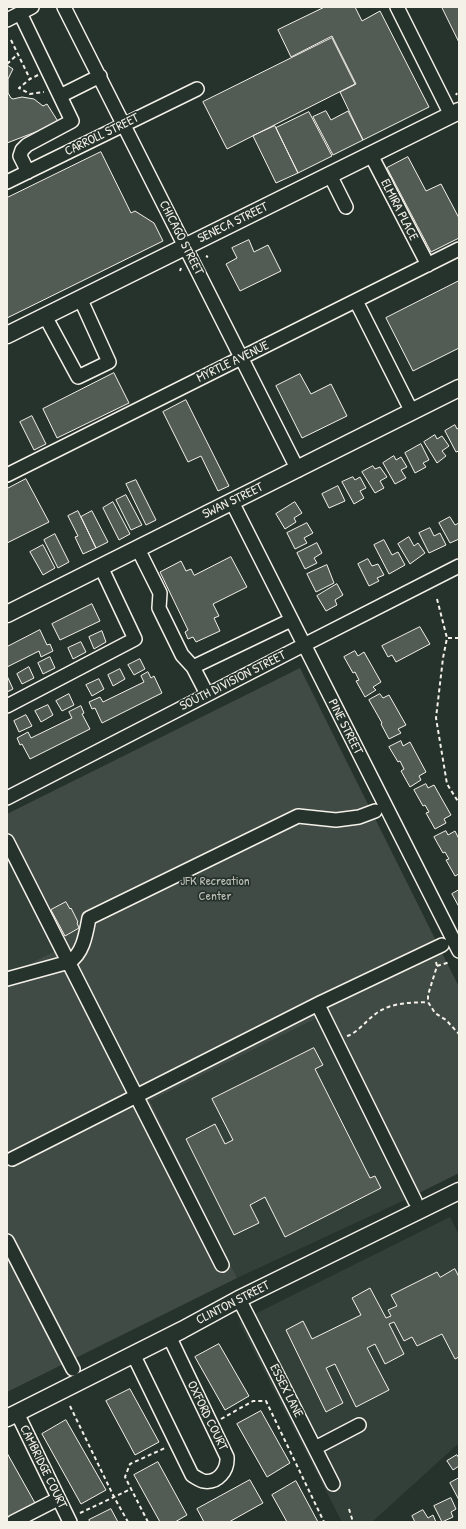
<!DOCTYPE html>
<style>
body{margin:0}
#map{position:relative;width:466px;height:1529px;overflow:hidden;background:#26332d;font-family:"Patrick Hand",sans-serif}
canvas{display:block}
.frame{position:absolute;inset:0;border:8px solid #f4f1e8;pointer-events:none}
</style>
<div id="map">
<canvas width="466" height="1529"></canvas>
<div class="frame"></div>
</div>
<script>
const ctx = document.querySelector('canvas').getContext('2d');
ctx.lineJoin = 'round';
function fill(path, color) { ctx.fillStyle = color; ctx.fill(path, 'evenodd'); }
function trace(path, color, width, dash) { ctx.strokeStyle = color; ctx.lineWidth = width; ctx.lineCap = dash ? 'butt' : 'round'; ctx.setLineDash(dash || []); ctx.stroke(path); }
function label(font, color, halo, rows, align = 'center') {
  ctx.font = font + ' "Patrick Hand",sans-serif'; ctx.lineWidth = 3.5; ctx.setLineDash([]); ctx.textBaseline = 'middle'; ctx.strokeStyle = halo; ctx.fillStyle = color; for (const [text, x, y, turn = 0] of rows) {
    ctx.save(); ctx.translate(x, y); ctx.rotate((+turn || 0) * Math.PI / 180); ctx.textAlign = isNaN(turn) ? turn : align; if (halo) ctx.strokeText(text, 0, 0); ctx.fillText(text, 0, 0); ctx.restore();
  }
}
const built = new Path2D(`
 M7,831L65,946L7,975Z
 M319,1017L409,1198L237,1278L150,1101Z
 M450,1217L459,1235V1443L372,1522H342L239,1322Z`);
const green = new Path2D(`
 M300,668L459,987V1173L409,1198L319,1017L150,1101L237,1278L7,1392V975L65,946L7,831V814Z`);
const building = new Path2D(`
 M325,7H355L362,21L380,11L429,107L363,140L340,92L356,84L332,36L291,57L278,30Z
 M442,7H459V42Z
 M332,38L355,84L227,149L203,102Z
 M7,65L13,69L8,79V93L11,98L13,99L22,97L34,99L43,106L47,104L59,123L7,143Z
 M326,111L331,120L348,111L363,140L333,155L313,117Z
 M309,112L332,156L298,173L276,128Z
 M275,126L298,173L276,183L253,136Z
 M101,152L131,213L135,211L154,223L163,241L7,318V198Z
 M408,157L426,191L441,184L459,218V238L431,252L387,168Z
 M249,240L254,252L268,245L281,271L240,291L226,264L237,258L232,248Z
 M459,281V348L413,371L386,318Z
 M114,373L129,403L57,438L43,409Z
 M300,374L311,394L331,384L347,416L302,438L276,386Z
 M186,400L229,486L218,491L201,456L188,462L163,412Z
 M32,416L46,444L34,450L20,422Z
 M455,425L457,429L459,428V451L456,452L445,431Z
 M435,435L437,439L442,436L449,446L442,451L446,456L437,463L424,442Z
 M421,444L429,460L423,463L426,467L415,473L405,453Z
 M394,456L396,460L401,457L407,467L401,470L406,478L395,484L383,463Z
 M373,466L375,469L380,467L387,477L380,481L384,488L375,493L362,472Z
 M353,477L355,480L360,477L366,488L360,491L364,498L354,504L342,482Z
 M26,479L49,522L7,543V489Z
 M136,480L156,520L146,525L126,484Z
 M338,486L345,501L329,508L322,494Z
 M126,495L142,525L131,530L116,500Z
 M113,502L130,534L119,540L103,508Z
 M295,502L302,513L294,518L296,522L285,529L276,514Z
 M78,511L96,548L83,554L75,537L78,536L68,516Z
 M92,511L108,542L96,548L81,517Z
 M450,517L455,525L459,523V539L450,543L439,523Z
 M307,523L313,533L304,538L307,543L295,549L287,533Z
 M430,528L434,536L440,533L446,545L429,553L419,533Z
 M55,534L69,562L58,568L44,540Z
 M409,537L414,546L418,543L425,553L410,564L398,544Z
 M384,540L392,555L398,552L405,565L389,574L374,545Z
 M317,543L322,553L314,558L317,563L305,569L297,553Z
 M43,545L55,568L43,575L30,552Z
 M231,557L247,587L213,604L219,616L214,618L220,631L196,642L193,637L188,639L185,632L188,630L160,572L181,561L186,571L191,569L194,575Z
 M368,559L372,566L378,564L384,575L377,578L379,581L369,586L358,564Z
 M327,565L334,583L316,592L307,574Z
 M337,584L343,595L335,600L337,605L326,611L317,596Z
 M92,604L100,621L60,640L52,624Z
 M420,627L430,644L396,662L392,655L388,657L382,646Z
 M40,630L47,645L50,644L53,651L41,657L39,651L7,667V647Z
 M102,631L106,642L94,649L89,637Z
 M81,642L86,652L73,659L68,648Z
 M355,651L358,656L364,652L381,682L373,687L376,690L365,697L356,681L359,680L355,672L353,673L344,657Z
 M50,657L55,668L43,674L38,663Z
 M140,659L145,669L134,675L128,665Z
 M29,667L34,678L22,684L17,674Z
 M120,669L125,679L113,686L108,675Z
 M148,672L151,678L154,676L162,693L102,723L95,708L92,709L89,702L100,697L103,702L144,682L141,676Z
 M8,678L13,689L7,692V679Z
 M99,679L104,689L92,696L86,685Z
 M69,694L74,705L62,711L56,701Z
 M380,694L383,698L389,695L406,725L398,729L401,733L389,739L381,724L382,723L369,700Z
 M48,705L53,715L41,722L35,711Z
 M81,706L84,713L82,714L90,729L30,759L22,744L20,745L17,738L28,732L31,738L72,718L69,712Z
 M26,715L32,726L19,732L14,721Z
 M401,741L403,746L410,742L426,772L419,776L421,780L410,787L401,771L404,769L400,761L398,762L389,747Z
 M426,784L428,788L434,785L451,815L444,819L446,823L435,829L426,813L429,812L425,805L423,806L414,790Z
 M446,831L448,835L455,831L459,839V874L455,876L446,860L449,859L445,852L443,853L434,837Z
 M459,890V907L452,894Z
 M66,902L70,909L71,908L78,922L77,923L79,928L65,936L51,910Z
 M314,1048L323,1065L315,1069L370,1178L375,1176L381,1188L285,1237L265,1197L250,1205L259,1223L234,1235L186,1139L215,1124L225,1144L233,1140L212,1099Z
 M455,1269L459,1277V1357L455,1359L442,1334L417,1346L412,1337L404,1341L394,1322L389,1324L404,1354L385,1364L375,1344L367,1348L389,1390L356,1407L335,1364L326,1368L343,1403L326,1412L286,1330L303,1321L312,1339L361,1315L352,1298L370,1288L386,1318L391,1316L388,1310L397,1306L391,1295L437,1272L440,1277Z
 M219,1344L249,1396L225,1410L195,1357Z
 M130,1389L159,1442L135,1455L106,1401Z
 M261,1411L290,1463L267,1477L237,1424Z
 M66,1420L106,1490L81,1504L42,1434Z
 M7,1453L35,1503L8,1518L7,1517Z
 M457,1455L459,1458V1466L453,1470L447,1461Z
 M158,1462L187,1515L175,1522H160L134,1475Z
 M459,1478V1500L450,1483Z
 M250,1480L263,1503L229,1522H204L197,1509Z
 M296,1481L318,1522H287L272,1495Z
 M451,1498L456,1509L451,1512L453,1517L442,1522L434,1506Z
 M111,1509L118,1522H90L89,1520Z
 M423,1510L428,1518L433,1515L436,1522H415L412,1516Z`);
const path = new Path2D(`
 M11,40L30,79
 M7,64L18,54
 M38,75L30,79L19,88L30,94L44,92
 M456,95L457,93
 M206,256L208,257
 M180,271L181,268
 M437,599L447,638
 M459,638H447L443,658L436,718L447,784L459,803
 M436,962L437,966L428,995V1002L435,1013L446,1020L459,1034
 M437,966L450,962
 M347,1036C357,1033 366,1021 374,1015C390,1002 409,1003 428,1002
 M70,1406L114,1497L128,1522
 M221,1419L253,1401H266L324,1522
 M349,1509L353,1522
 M80,1513L131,1489
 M148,1522L125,1477L130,1464L165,1448`);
const minor = new Path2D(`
 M64,7L298,470
 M397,7L451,115
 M20,13L72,121L27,145L22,150L20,156L28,172
 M7,20L32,7
 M60,96L100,76
 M371,155L428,265
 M330,175L346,207
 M7,182L197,89
 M356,301L412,412
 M45,316L78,377L109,362L80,298
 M7,475L459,249
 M232,502L459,951
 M138,549L160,593L159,608L182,655L193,667L291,620
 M193,667L207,694
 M7,706L135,639L101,567
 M7,798L296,649L459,566
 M7,841L222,1265
 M7,979L69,962C83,954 86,934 89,918L298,816L336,820L359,817L375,811
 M318,1005L415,1201
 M12,1159L322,1002L442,945
 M7,1241L73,1369
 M239,1299L333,1484
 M133,1354L192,1475C195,1477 200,1480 203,1481C218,1484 228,1470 227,1457L169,1336
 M17,1413L70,1522
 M315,1448L359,1425
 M13,1522L58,1499`);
const major = new Path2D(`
 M7,335L459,111
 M7,614L459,388
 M7,1418L182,1330L239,1299L459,1191`);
const streetNames = [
 ["CARROLL STREET",102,135,-26],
 ["ELMIRA PLACE",399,210,63],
 ["SENECA STREET",233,223,-26],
 ["CHICAGO STREET",181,238,63],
 ["MYRTLE AVENUE",233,362,-26],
 ["SWAN STREET",233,501,-26],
 ["SOUTH DIVISION STREET",233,681,-27],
 ["PINE STREET",345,727,63],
 ["CLINTON STREET",233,1303,-27],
 ["ESSEX LANE",286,1391,63],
 ["OXFORD COURT",207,1416,64],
 ["CAMBRIDGE COURT",43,1467,64]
];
const parkNames = [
 ["JFK Recreation",215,882],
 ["Center",215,897]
];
fill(built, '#333f39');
fill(green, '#414b45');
fill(building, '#525c55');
trace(building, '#f4f1e8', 1);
trace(minor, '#f4f1e8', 16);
trace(major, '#f4f1e8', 19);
trace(path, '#f4f1e8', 2, [4, 3]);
trace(minor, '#26332d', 13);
trace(major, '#26332d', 16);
label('13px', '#f4f1e8', '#26332d', streetNames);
label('13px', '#bebfb7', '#26332d', parkNames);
</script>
